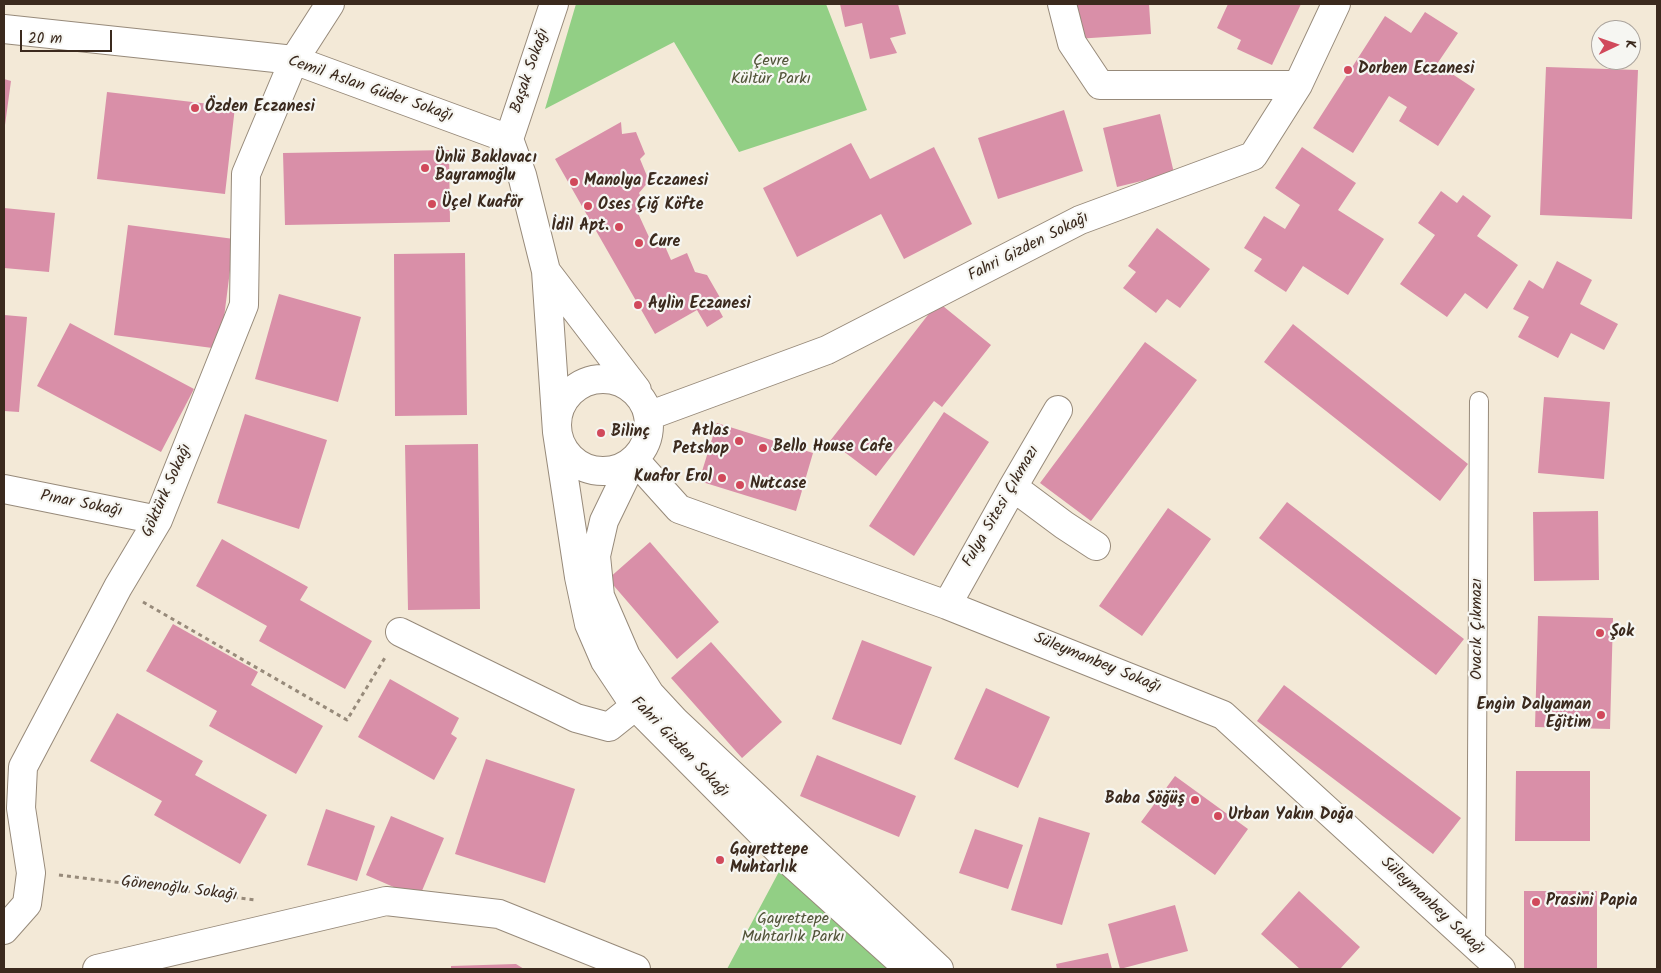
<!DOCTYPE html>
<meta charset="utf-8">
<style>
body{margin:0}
#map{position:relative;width:1661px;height:973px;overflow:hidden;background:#f3e9d7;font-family:Kalam,sans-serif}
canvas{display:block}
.frame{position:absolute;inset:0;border:5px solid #3b2a1e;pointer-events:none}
.north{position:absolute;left:1591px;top:20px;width:50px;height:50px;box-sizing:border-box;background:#f6f6f2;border:1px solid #aba49d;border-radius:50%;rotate:87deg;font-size:14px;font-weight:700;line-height:20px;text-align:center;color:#3b2a1e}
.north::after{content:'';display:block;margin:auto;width:18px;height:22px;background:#d1495b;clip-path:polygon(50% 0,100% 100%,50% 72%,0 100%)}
.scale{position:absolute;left:20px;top:30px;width:92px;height:22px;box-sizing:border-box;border:2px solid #3b2a1e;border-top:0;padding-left:6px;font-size:15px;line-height:18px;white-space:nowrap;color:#3b2a1e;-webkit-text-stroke:4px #f6f6f2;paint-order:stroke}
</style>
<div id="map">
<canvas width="1661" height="973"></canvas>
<div class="frame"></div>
<div class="north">K</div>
<div class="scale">20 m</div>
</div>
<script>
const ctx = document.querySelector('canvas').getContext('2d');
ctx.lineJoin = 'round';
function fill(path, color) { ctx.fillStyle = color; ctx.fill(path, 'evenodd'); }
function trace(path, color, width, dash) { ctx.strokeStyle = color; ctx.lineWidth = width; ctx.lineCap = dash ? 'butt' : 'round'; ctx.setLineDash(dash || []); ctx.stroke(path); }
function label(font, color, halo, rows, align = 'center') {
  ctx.font = font + ' Kalam,sans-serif'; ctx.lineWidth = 4.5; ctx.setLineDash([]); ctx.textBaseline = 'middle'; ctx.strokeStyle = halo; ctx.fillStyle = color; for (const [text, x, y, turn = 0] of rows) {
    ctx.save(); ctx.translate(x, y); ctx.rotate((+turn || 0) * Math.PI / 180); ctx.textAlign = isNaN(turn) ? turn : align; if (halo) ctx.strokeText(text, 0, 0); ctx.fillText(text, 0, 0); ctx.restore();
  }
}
const green = new Path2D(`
 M576,4H826L867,110L739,152L674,42L545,109Z
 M782,866L899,969H727Z`);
const building = new Path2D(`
 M840,4H898L906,34L890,38L897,53L870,59L862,23L845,27Z
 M1073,4H1149L1151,34L1076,39Z
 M1228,4H1301L1272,65L1237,49L1241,40L1217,28Z
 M1425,12L1458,33L1437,64L1475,89L1438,146L1399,121L1407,107L1389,96L1353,153L1313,128L1385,16L1411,33Z
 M1546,67L1638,70L1632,219L1540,215Z
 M4,79L11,81L5,125H4Z
 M107,92L235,107L225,194L97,179Z
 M1064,110L1083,171L998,199L978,138Z
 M1160,114L1174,173L1117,187L1103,128Z
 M621,122L622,134L636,132L645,154L640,159L649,181L639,193L645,207L637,211L654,248L664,244L671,260L687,253L695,272L707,275L722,301L716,304L723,317L707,327L697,310L655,334L555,159Z
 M851,143L870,179L934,147L972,224L904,259L881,214L797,257L763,188Z
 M1302,147L1356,183L1338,210L1384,239L1348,295L1303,266L1286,292L1254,271L1262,259L1244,248L1264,216L1285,229L1300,205L1275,188Z
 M449,150L450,222L285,225L283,153Z
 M1441,191L1457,203L1463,195L1491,216L1477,236L1518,265L1487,309L1465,293L1447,317L1400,284L1435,235L1418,223Z
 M4,208L55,213L49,272L4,268Z
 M128,225L234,239L220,349L114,335Z
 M1157,228L1210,269L1180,308L1167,299L1156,313L1123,288L1136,272L1128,266Z
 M465,253L467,415L395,416L394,254Z
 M1557,261L1592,280L1580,304L1618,324L1604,350L1571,333L1558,358L1518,337L1529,317L1513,309L1529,280L1543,289Z
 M279,294L361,317L338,402L255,379Z
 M938,302L991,345L942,407L934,401L876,476L830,441Z
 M4,315L27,317L19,412L4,411Z
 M70,323L194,389L161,452L37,386Z
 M1293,324L1468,464L1440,501L1264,362Z
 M1145,342L1197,380L1091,521L1040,483Z
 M1544,397L1610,402L1604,479L1538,473Z
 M944,412L989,442L914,556L869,526Z
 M245,414L327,440L299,529L217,503Z
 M717,423L813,453L796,511L699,481Z
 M478,444L480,609L408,610L405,445Z
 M1287,502L1464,639L1436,675L1259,538Z
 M1168,508L1211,539L1142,636L1099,606Z
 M1598,511L1599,580L1534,581L1533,512Z
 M222,539L308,587L300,600L372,641L345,689L259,641L267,626L196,586Z
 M650,542L719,622L677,659L608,579Z
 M1538,616L1613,618L1610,729L1535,727Z
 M173,624L258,672L251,685L323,726L296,774L209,726L217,711L146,671Z
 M862,640L932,667L901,745L832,719Z
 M711,642L782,722L742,758L671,678Z
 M390,679L459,718L451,734L457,738L434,780L358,737Z
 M1284,685L1461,818L1433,854L1257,721Z
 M986,688L1050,717L1018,788L954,759Z
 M117,713L203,761L195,775L267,815L240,864L154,815L162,801L90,761Z
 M817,755L916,796L899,837L800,796Z
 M486,759L575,789L545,883L455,854Z
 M1516,771H1590V841H1515Z
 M1175,776L1248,829L1215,875L1141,822Z
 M326,809L375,826L357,881L307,865Z
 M391,816L444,838L419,898L366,875Z
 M1039,817L1090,833L1062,925L1011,910Z
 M975,829L1023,845L1008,889L959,873Z
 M1299,891L1360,947L1340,969H1300L1261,934Z
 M1524,891H1597V969H1524Z
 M1175,905L1188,951L1120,969L1108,924Z
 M1108,953L1112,969H1057L1056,964Z
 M516,964L524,969H451V966Z`);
const path = new Path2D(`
 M143,602L347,720L386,656
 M59,875L256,900`);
const lane = new Path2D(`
 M1476,947L1479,401`);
const street = new Path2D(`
 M1062,4L1072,43L1100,85H1298
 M4,29L294,60L509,139L522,175L546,271L557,432L579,577L589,624L605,661L635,706L787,859L909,969
 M509,139L554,4
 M546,271L637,390
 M557 425a46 46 0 1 1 92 0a46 46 0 1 1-92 0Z
 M648,416L827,350L1080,220L1253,156L1298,85L1336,4
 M634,459L679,509L947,605L1223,715L1501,969
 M634,459L604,521L596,556L600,596L626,656L650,694L675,721L939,969
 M1013,487L1064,525L1096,546
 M4,489L158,520
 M947,605L1013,487L1058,410
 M400,632L576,718L609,727L649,695
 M4,930L27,904L31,873L21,808L23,767L118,587L158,520L244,305L246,174L294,60L330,4
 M97,969L386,901L499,914L636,969`);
const markers = [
 [1348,70,5,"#d1495b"],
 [195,108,5,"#d1495b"],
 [425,168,5,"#d1495b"],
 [574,182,5,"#d1495b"],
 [432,204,5,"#d1495b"],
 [588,206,5,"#d1495b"],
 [619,227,5,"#d1495b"],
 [639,243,5,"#d1495b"],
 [638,305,5,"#d1495b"],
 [601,433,5,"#d1495b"],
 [739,441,5,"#d1495b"],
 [763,448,5,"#d1495b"],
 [722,478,5,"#d1495b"],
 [740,485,5,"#d1495b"],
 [1600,633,5,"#d1495b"],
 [1601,715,5,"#d1495b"],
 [1195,800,5,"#d1495b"],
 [1218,816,5,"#d1495b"],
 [720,860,5,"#d1495b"],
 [1536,902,5,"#d1495b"]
];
const parkNames = [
 ["Çevre",771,62],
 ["Kültür Parkı",771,80],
 ["Gayrettepe",793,920],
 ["Muhtarlık Parkı",793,938]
];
const poiNames = [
 ["Dorben Eczanesi",1358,70],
 ["Özden Eczanesi",205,108],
 ["Ünlü Baklavacı",435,159],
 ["Bayramoğlu",435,177],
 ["Manolya Eczanesi",584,182],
 ["Üçel Kuaför",442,204],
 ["Oses Çiğ Köfte",598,206],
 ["İdil Apt.",609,227,"right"],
 ["Cure",649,243],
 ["Aylin Eczanesi",648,305],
 ["Atlas",729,432,"right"],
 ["Petshop",729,450,"right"],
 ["Bilinç",611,433],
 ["Bello House Cafe",773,448],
 ["Kuafor Erol",712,478,"right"],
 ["Nutcase",750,485],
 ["Şok",1610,633],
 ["Engin Dalyaman",1591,706,"right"],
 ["Eğitim",1591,724,"right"],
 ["Baba Söğüş",1185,800,"right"],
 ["Urban Yakın Doğa",1228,816],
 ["Gayrettepe",730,851],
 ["Muhtarlık",730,869],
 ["Prasini Papia",1546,902]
];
const streetNames = [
 ["Başak Sokağı",531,71,-71],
 ["Cemil Aslan Güder Sokağı",370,90,19],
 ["Fahri Gizden Sokağı",1029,248,-27],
 ["Göktürk Sokağı",168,491,-66],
 ["Pınar Sokağı",81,505,11],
 ["Fulya Sitesi Çıkmazı",1002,507,-60],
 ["Ovacık Çıkmazı",1478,629,-90],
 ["Süleymanbey Sokağı",1097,664,22],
 ["Fahri Gizden Sokağı",679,748,46],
 ["Gönenoğlu Sokağı",179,890,7],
 ["Süleymanbey Sokağı",1432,907,43]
];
fill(green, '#92cf85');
fill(building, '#d98fa8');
trace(lane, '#978a7a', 20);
trace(street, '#978a7a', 30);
trace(path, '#978a7a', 3, [4, 4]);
trace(lane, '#fff', 18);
trace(street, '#fff', 28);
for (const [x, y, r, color] of markers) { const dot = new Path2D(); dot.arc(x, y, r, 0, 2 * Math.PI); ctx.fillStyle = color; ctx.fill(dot); trace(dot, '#f6f6f2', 2); }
label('16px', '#515338', '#f6f6f2', parkNames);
label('bold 16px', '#3b2a1e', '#f6f6f2', poiNames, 'left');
label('16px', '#3b2a1e', '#f6f6f2', streetNames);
</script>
